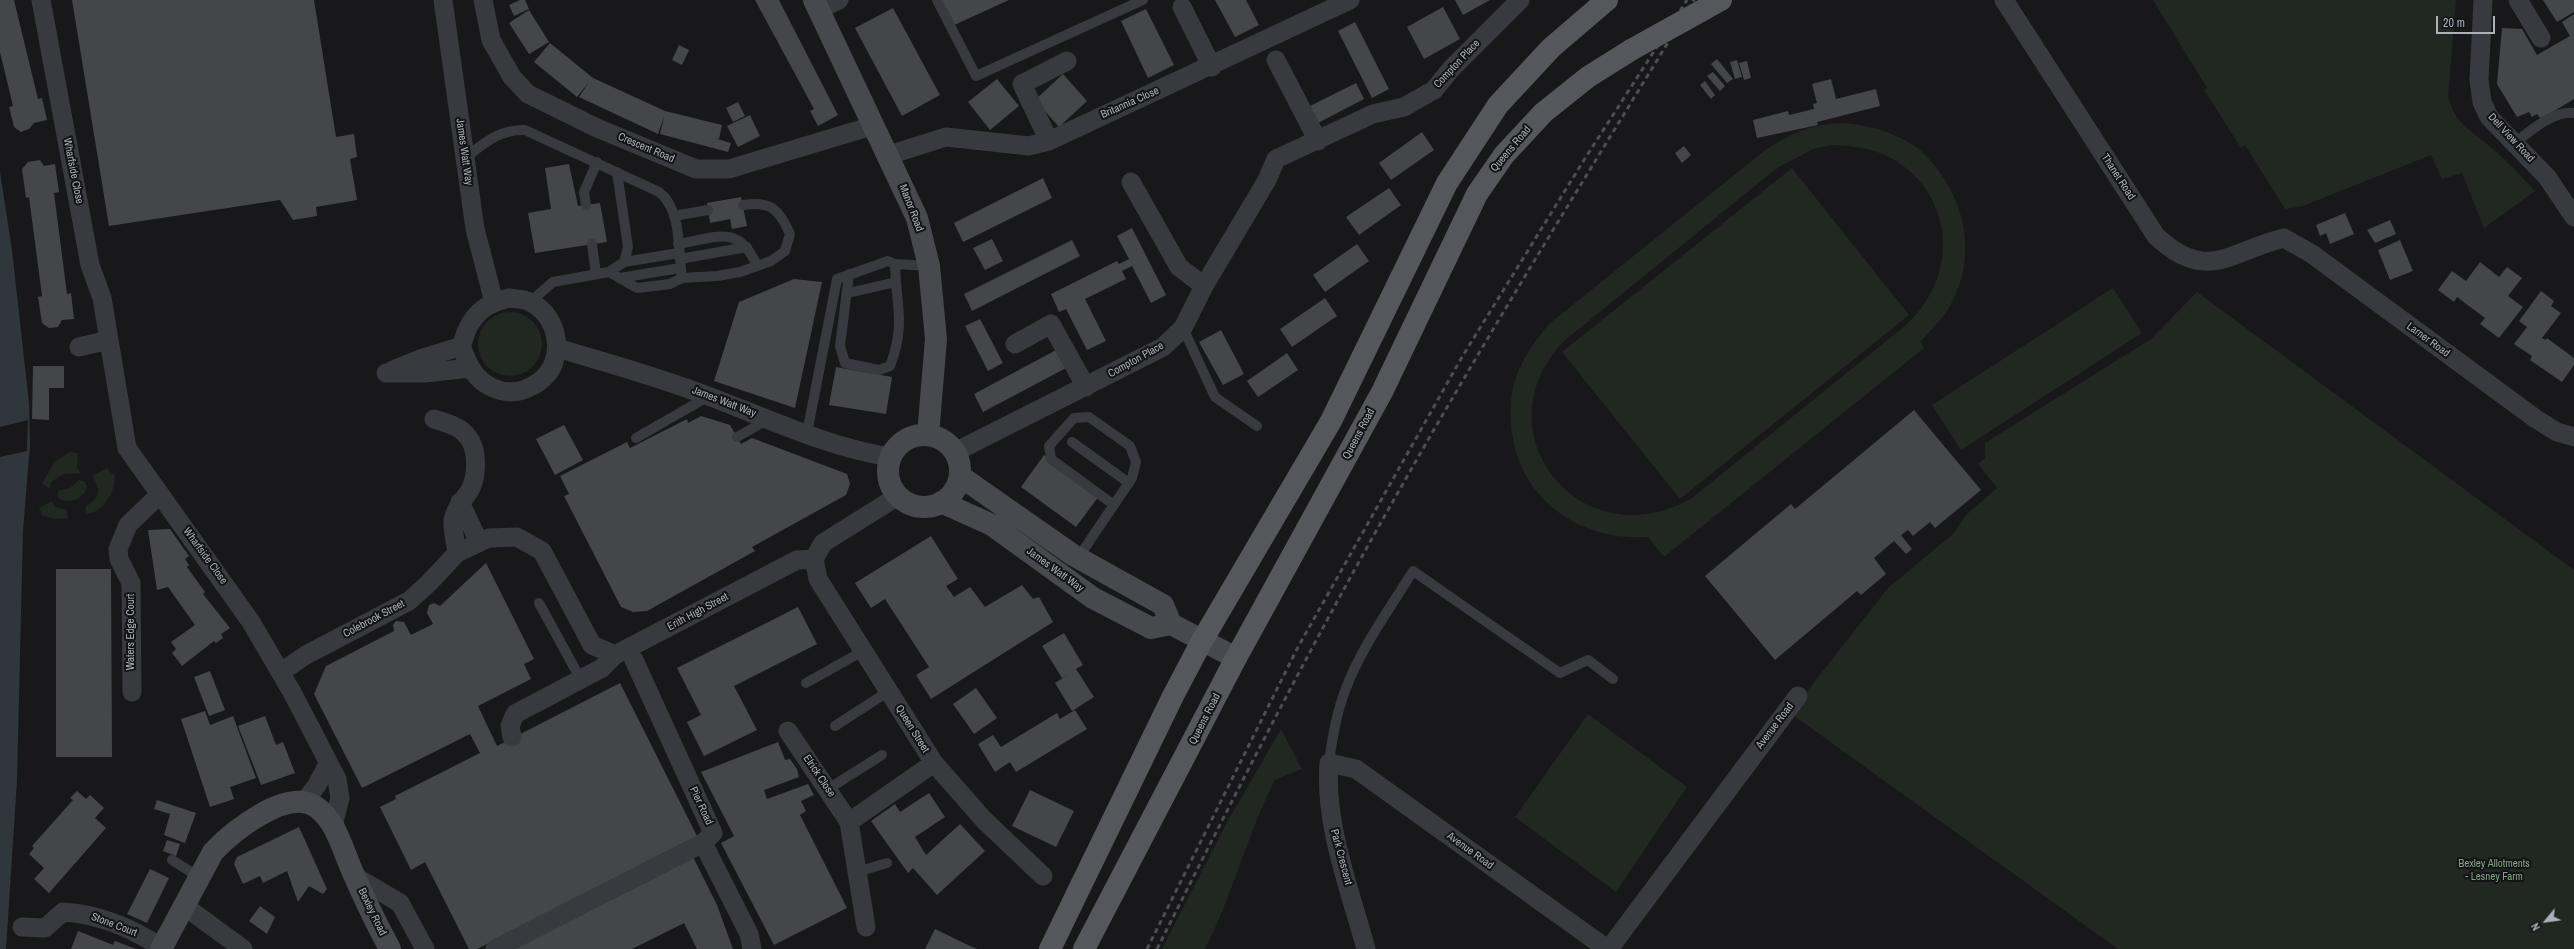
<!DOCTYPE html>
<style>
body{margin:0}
#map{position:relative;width:2574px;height:949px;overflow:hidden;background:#18181a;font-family:"Archivo Narrow",sans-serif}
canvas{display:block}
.north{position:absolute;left:2526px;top:901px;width:40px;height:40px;-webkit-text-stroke:3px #131315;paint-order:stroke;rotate:241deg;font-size:11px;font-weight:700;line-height:16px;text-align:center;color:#abb0b9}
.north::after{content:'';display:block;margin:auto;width:14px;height:18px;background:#abb0b9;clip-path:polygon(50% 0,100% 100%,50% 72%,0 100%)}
.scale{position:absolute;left:2436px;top:16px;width:59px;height:18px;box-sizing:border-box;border:2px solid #abb0b9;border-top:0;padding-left:5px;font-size:12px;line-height:14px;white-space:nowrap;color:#abb0b9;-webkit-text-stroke:3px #131315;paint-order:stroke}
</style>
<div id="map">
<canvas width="2574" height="949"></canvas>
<div class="north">N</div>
<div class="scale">20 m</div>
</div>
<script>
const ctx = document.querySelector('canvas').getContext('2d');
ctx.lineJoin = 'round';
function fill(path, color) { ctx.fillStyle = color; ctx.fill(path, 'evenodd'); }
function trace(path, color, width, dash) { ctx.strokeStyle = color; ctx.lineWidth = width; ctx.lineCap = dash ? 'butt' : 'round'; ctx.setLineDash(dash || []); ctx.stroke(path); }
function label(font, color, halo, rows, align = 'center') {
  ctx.font = font + ' "Archivo Narrow",sans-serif'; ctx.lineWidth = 4; ctx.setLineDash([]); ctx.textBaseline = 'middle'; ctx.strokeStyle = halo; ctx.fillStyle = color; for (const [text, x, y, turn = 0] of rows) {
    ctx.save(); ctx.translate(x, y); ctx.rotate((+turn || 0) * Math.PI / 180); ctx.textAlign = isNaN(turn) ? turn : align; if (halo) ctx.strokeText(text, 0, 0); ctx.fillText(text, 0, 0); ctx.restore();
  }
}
const green = new Path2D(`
 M2153,0H2456L2448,97C2456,124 2468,128 2488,145C2505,159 2520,175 2535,191L2484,228L2462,173L2442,179L2431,155L2303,206L2285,209L2245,145L2241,148L2204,90L2207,88Z
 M1842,123C1868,125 1891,131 1913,145C1923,151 1932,162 1939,171C1967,209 1975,259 1952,302C1945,317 1931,330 1920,342L1924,348L1664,557L1648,537C1578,542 1515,496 1511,423C1510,408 1511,389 1517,375C1524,356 1536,340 1549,324L1764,151C1789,134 1811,124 1842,123ZM1832,145C1853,146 1873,148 1891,158C1956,195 1959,277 1906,325L1692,498C1581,562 1477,431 1564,341L1777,168L1813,149Z
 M1792,168L1909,315L1680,499L1562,352Z
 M2113,288L2142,333L1961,450L1932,405Z
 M2197,292L2574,570V949H2118L1790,713L1888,588L1954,533L1966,515L1997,488L1978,464L1985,458V443L2151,339Z
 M478 344a32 32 0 1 1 64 0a32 32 0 1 1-64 0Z
 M70,452L78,453L77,468L81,473L64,474L51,482L50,489L42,484L54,462Z
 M107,468L112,474L114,473C118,488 104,512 88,514L85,511L86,506C100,498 102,490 92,476Z
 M79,480L84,481L87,486C85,499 68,505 58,498V491L70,488Z
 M52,501L55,507L67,510L68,518L55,519L43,516L39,508Z
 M1588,714L1687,787L1616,892L1515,817Z
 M1281,729L1302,769L1275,780C1247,834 1233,895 1205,949H1162L1226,824Z`);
const water = new Path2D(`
 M0,172L12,250L29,403L30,444L23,531L17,780L6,949H0Z`);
const pier = new Path2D(`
 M28,420L27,451L0,457V427Z`);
const building = new Path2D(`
 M0,0H14L38,99L42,98L47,120L34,123L29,129L21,132L14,127L9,107L13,106L0,52Z
 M72,0H314L336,137L354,134L357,157L350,159L357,200L316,207L317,216L293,220L280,200L109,226Z
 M520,0H525L529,9L514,16L509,5Z
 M755,0H779L838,115L818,126L810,111L814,109Z
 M941,0H1009L952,26Z
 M1215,0H1246L1259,25L1235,37Z
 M1455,0H1490L1463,15Z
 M2543,0H2574V12L2557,22Z
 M1443,7L1460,39L1424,59L1407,27Z
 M893,8L940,95L902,116L855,28Z
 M1146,9L1174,65L1148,78L1121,21Z
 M529,10L549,42L529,54L509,23Z
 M2574,14V99L2541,119L2537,114L2532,117L2529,112L2517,117L2497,84L2502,28L2522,29L2537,55L2570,36L2562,22Z
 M1355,22L1389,89L1372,98L1338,31Z
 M550,43L593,78L665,111L722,125L719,139L714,138L731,143L728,152L660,134L664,117L658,134L579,97L589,82L577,97L534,62Z
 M679,45L689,50L682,65L672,60Z
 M1717,59L1733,79L1727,83L1711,64Z
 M1737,60L1742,77L1735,79L1730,62Z
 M1747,61L1751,78L1744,80L1739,63Z
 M1713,72L1725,86L1720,91L1707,76Z
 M1063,74L1087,101L1059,127L1035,100Z
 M997,79L1019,106L990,130L968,102Z
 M1831,79L1836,99L1876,89L1880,106L1817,122L1818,125L1757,138L1753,120L1788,111L1789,115L1814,109L1813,104L1817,103L1812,84Z
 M1705,81L1715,95L1711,99L1700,85Z
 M1356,83L1364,99L1318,123L1310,106Z
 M738,102L745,116L733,122L726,108Z
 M750,115L760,136L738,147L727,126Z
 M1422,132L1434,150L1391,180L1379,163Z
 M1684,146L1691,155L1682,163L1675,153Z
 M40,160L44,166L55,164L59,192L54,193L67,294L71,293L74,319L62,320L58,327L49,328L42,323L38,297L42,296L29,197L26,198L22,169L28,162Z
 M569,164L578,206L600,203L607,242L535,253L528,213L551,209L545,168Z
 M1043,178L1052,198L963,242L954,223Z
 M1389,188L1401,205L1359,235L1346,217Z
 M741,197L747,226L732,229L730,219L710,223L707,203Z
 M2345,213L2354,234L2330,244L2326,233L2320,236L2316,225Z
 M2390,220L2396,234L2375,243L2367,230Z
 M1132,228L1166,295L1151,303L1132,266L1122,271L1126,279L1085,299L1106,341L1087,350L1066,309L1059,312L1051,294L1117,261L1119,264L1129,259L1117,236Z
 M992,239L1003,261L985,270L973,248Z
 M1072,240L1080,256L972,311L964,294Z
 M2400,240L2413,271L2390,280L2378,250Z
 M1357,244L1369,261L1325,292L1313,275Z
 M2480,262L2499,277L2507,267L2522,278L2508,296L2523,307L2499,338L2480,324L2485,318L2457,297L2454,302L2438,290L2452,271L2466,281Z
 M794,279L822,282L795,408L714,381L739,302Z
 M2541,291L2554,301L2551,306L2561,313L2542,338L2546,340L2547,338L2574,358V365L2562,382L2530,360L2532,356L2514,344L2527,327L2519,321Z
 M1325,298L1337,316L1292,347L1280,329Z
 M980,319L1003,363L988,371L965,326Z
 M1221,330L1244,374L1223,385L1199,342Z
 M1058,349L1068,367L983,412L974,394Z
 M1287,353L1298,370L1258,397L1247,381Z
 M33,366H64V388H49V420L32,419Z
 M836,367L892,377L886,414L829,405Z
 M1914,410L1981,490L1935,528L1930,522L1913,536L1908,530L1901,535L1912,549L1906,554L1894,541L1874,558L1886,574L1861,595L1857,591L1775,660L1705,576L1791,504L1795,509Z
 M701,416L730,425L741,444L752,438L847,474L850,484L846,495L752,547L755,551L647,611L633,612L621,607L564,496L569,494L560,476L627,442L630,448L687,419L688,423Z
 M564,425L583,460L555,475L536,439Z
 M1044,455L1099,496L1076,527L1021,487Z
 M170,529L189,556L185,559L189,565L187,567L205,592L203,594L230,628L221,634L223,638L216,643L214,641L182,666L172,653L176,649L171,642L195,625L168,587L157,590L148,530Z
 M931,536L958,579L946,586L954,597L970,587L985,607L1022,585L1033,599L1039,597L1053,622L931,699L916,675L929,667L885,599L871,608L855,583Z
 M486,563L534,659L524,664L531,679L478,706L497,746L620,683L698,838L477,949H469L425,862L411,870L380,807L396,799L395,796L480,753L470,734L362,788L314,694L326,666L394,631L393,625L396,621L404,622L411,635L433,624L427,613L429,605L434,603L440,606Z
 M56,569H111L112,757H56Z
 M798,607L817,644L734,686L757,730L704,756L687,722L701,715L677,668Z
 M1064,633L1083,665L1076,669L1094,697L1072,711L1055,683L1069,674L1062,678L1042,646Z
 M210,671L225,710L209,716L194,677Z
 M976,688L997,718L974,734L953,704Z
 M1075,710L1087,729L1016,772L1010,762L995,772L978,744L993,735L1001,747L1057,713L1060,719Z
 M205,711L210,725L233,716L256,778L230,787L234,799L210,807L181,719Z
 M265,716L276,745L283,742L295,773L261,785L238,726Z
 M778,742L785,760L790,759L797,769L799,777L764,790L767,799L808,784L814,795L801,801L806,811L800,815L847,908L774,945L721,843L734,836L701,772Z
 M1030,790L1074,811L1056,847L1012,826Z
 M77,791L86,799L90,795L104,808L95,818L106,828L49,893L34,879L44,868L29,854L34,848L32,846L73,800L70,798Z
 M929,793L945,817L915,837L926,855L960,824L985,851L937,895L913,868L908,873L871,821L895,804L900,812Z
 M157,800L196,813L185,843L164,835L170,814L154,809Z
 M299,827L327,889L323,894L309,886L298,902L287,871L263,883L260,876L243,884L234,864L237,857Z
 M167,840L180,844L176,856L163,851Z
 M693,857L717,905L733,949H697L684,923L632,949H512Z
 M150,869L169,878L147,923L127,914Z
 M260,906L275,917L267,934L249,921Z
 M935,929L970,946L977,949H925Z
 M78,931L113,945L115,941L136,949H71Z`);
const lane = new Path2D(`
 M937,0L976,76L1143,0
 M2515,143C2531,130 2553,111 2574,113
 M465,158C485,143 499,129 525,130L659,192C682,209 678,252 682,278
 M617,172L628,247L624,262
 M586,205L584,192L597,162
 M674,216L708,210
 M592,244L596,274
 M678,244C715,238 739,223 757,266
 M680,259L747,247
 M609,272L637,288L670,284L682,278L717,276L740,272L771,261L785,251L790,234C779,209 771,201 743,205
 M849,274L840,346L845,363L879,370L890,366C906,325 896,305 895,264
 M620,278L680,268
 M848,293L896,282
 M530,302L553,282L609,272L624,262L679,253
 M1183,328L1215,397L1257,426
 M807,433L837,279L888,261L895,264L929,266
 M737,437L769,419
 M636,438L709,396
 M1072,442L1129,483
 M1078,558L1132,478L1136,462L1130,446L1089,417L1074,418L1049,446L1051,459L1114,505
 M539,603L580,678
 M806,683L863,651
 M835,726L889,691
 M1329,763C1332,739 1336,714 1345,691C1360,649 1389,610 1413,571L1560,673L1588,660L1613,679
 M828,789L882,755
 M172,860L199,877
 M857,872L887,863`);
const street = new Path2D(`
 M41,0L90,265L102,298L127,448L251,622L293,694L337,779L340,798L333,826
 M443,0L475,229L494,302
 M483,0L491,40L512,77L528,94L597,128L696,169H729L872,126
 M2004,0L2156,236C2207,284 2230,251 2284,238L2312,254L2536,419L2557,432L2574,437
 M2483,0L2479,80L2482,102L2489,117L2547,177L2574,217
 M2518,0L2541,38
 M1182,7L1212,67
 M819,9L839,0
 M1276,60L1318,141
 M1049,141L1022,84L1067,61
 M889,155L946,137L1029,146L1049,141L1350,0
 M1204,286L1267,180L1276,159L1373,114L1404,107L1434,90L1451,69L1520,0
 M509,298C516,299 525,299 530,302C553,313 561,340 554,362C551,372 541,382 532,386C505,401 476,385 466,358C465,355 462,350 462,346C462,342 465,336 466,332C475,311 488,303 509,298Z
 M1015,344L1051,324L1086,387
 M79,347L109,340
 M557,348C608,363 659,377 708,396C767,418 827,447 890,457
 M393,370L420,359L462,346
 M386,373H425L470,368
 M434,419C446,423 460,426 468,437C478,449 477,475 471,488C466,498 455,507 453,520C452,530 456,543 457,553
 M955,452L1163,347L1183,328L1204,286L1179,267L1131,182
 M460,502L479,542
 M814,559L818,579L934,763L984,820L1043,876
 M634,660L713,833L703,843L749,934L752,949
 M281,672L306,655L409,601L428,584L457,553L489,538L517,537L542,551L592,645L615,655
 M132,692L131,583L119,559L118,549L128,525L159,495
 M788,731L849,822L934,763
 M512,737L510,726L515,714L602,668L615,655L797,560L814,559L823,543L898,496
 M305,801L317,785L328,764
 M849,822L866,927
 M354,876L400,903L425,949
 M183,905L243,949
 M22,927L45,928L63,912C98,914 132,928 162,948
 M495,949L703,843
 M1366,949C1350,890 1324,824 1329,763L1356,769L1607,949
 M1609,949L1798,696`);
const secondary = new Path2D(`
 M814,0L917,218L929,266L936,339L928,435
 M888 471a36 36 0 1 1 72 0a36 36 0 1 1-72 0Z
 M960,476L1073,555L1163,605L1171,624
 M941,502L992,525L1093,598L1151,628L1171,624L1236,658
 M161,949L213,852C232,832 287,787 316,807C337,821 343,852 354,875C365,900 377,925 390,949`);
const primary = new Path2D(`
 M1050,949L1173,696L1203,639L1331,421L1447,183L1498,105L1551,48L1607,0
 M1084,949L1236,658L1382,392L1477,194L1504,155L1543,113L1588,77L1631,50`);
const rail = new Path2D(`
 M1147,949L1298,647L1462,357L1584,160L1687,0
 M1157,949C1235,794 1314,639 1400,489C1494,323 1595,162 1694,0`);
const primaryBridge = new Path2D(`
 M1631,50L1721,0`);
const streetNames = [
 ["Compton Place",1457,64,-47],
 ["Britannia Close",1130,103,-24],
 ["Dell View Road",2511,138,47],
 ["Crescent Road",646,148,23],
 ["Queens Road",1511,149,-50],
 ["James Watt Way",464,152,82],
 ["Wharfside Close",73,171,79],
 ["Thanet Road",2118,177,57],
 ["Manor Road",911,208,69],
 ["Larner Road",2428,340,36],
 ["Compton Place",1136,360,-29],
 ["James Watt Way",724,402,21],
 ["Queens Road",1359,434,-62],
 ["Wharfside Close",205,556,54],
 ["James Watt Way",1055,570,36],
 ["Erith High Street",698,612,-28],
 ["Colebrook Street",374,619,-28],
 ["Waters Edge Court",131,632,-90],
 ["Queens Road",1205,719,-63],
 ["Avenue Road",1775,726,-53],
 ["Queen Street",912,729,58],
 ["Elrick Close",819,776,56],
 ["Pier Road",701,806,65],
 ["Avenue Road",1470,851,36],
 ["Park Crescent",1341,857,75],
 ["Bexley Road",372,912,64],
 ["Stone Court",114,925,21]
];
const parkNames = [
 ["Bexley Allotments",2494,864],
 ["- Lesney Farm",2494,877]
];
fill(green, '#202821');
fill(water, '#2f373d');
fill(pier, '#18181a');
fill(building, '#45464a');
trace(lane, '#393a3f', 10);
trace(street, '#393a3f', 19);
trace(secondary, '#47494f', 22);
trace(primary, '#55575d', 22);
trace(rail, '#4c4e54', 3, [5, 4]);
trace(primaryBridge, '#55575d', 22);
label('11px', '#abb0b9', '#131315', streetNames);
label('11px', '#83a384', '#131315', parkNames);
</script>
